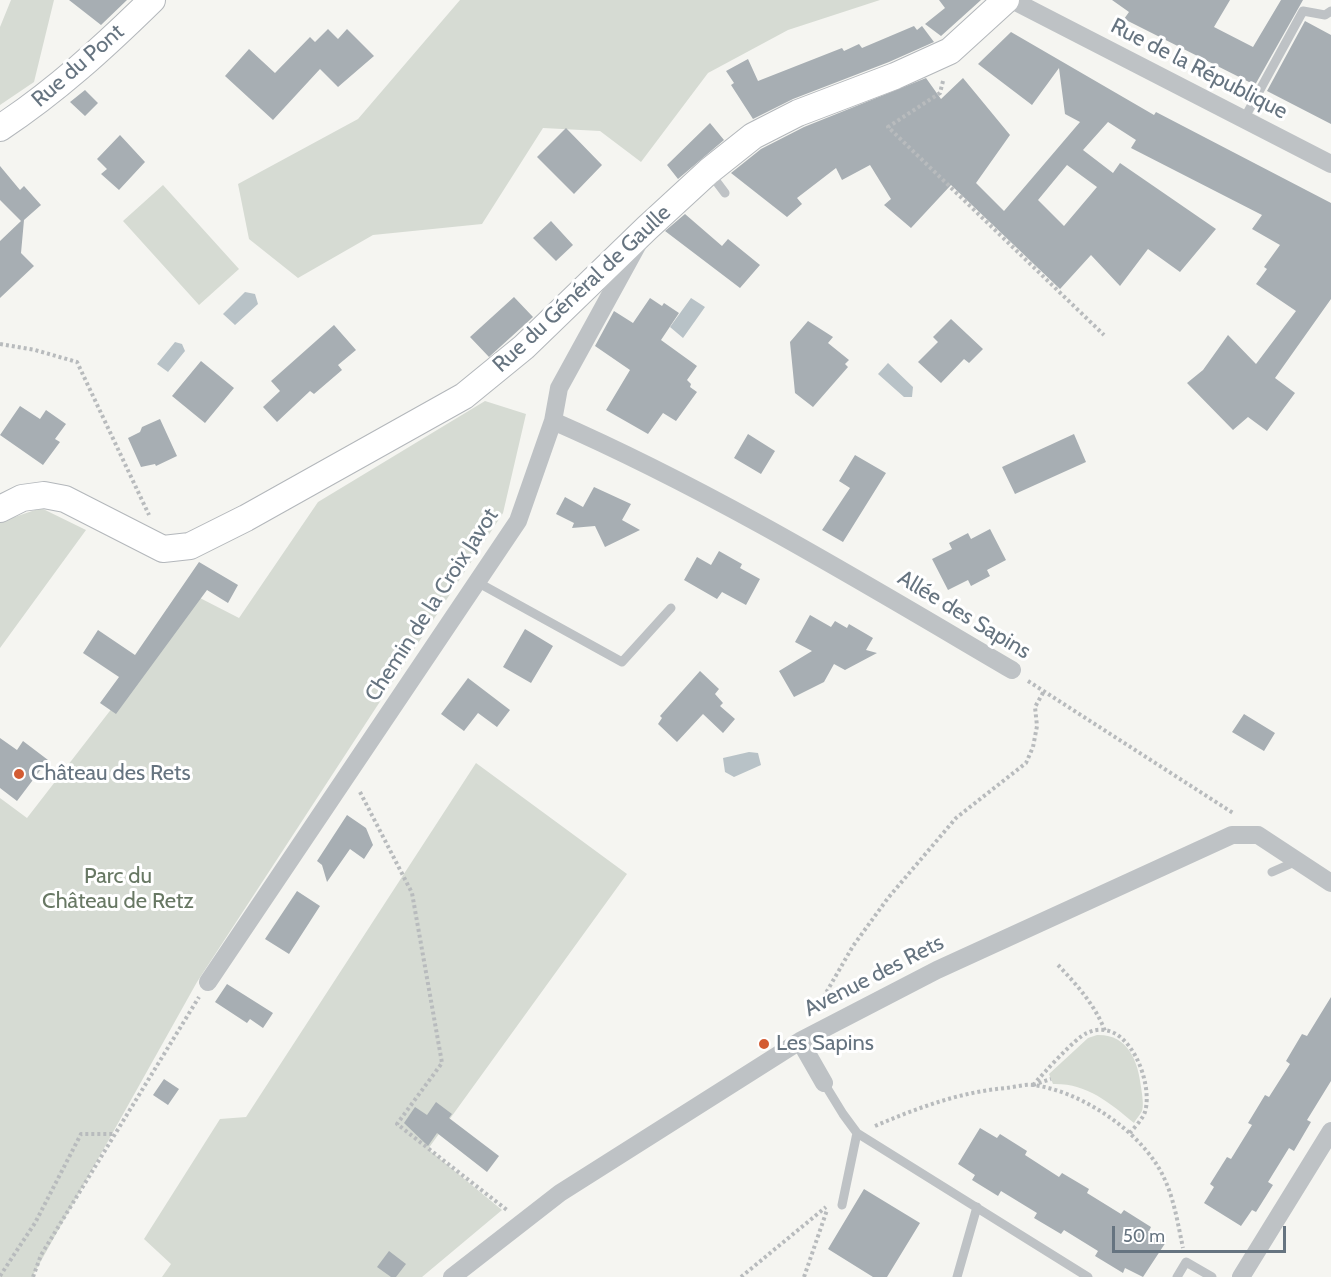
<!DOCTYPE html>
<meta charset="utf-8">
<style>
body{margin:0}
#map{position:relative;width:1331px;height:1277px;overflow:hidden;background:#f5f5f1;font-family:Cabin,sans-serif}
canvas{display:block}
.scale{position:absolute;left:1112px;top:1226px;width:174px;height:27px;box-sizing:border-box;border:3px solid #667480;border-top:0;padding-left:8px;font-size:18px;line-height:21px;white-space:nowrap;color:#667480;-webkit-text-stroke:4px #fff;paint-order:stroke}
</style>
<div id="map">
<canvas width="1331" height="1277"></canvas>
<div class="scale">50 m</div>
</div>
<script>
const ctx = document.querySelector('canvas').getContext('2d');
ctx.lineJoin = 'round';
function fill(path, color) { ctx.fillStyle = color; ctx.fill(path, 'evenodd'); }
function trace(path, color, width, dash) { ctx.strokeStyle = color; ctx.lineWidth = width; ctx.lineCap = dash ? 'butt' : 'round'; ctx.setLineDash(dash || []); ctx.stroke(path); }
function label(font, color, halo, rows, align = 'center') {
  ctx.font = font + ' Cabin,sans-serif'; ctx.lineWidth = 6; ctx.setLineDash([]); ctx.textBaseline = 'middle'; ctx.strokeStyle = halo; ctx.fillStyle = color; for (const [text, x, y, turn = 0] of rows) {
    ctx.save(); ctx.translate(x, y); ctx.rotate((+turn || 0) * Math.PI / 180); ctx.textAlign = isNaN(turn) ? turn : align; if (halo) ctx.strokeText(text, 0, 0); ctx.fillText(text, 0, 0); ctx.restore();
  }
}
const green = new Path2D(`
 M11,0H54L34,82L0,105V27Z
 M460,0H880L788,30L708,73L641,162L600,131L543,128L482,224L373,235L298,278L249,239L238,184L358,119Z
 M163,185L239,269L199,305L123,221Z
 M485,401L526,414L503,513L197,982L32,1277H0V798L27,818L198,597L239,618L318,502Z
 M41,508L86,530L0,648V522Z
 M476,763L627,874L428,1149L502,1210L422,1277H162L171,1264L144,1239L220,1119L246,1117Z
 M1097,1035C1128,1034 1138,1061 1141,1087C1142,1094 1144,1105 1142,1111C1140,1115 1136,1119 1134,1123C1109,1102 1086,1083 1053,1084L1049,1074L1088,1038Z`);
const water = new Path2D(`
 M245,292L255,294L258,304L235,325L223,314Z
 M691,298L705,307L683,338L670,327Z
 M175,342L182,344L185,351L168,372L157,364Z
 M888,363L913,387L912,397H904L878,374Z
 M749,752L758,753L761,765L734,777L725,772L723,758Z`);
const building = new Path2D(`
 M69,0H127L101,25Z
 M939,0H981L941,36L925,24L945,8Z
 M1112,0H1230L1214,27L1253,47L1281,0H1303L1255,85L1124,19L1129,12Z
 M1305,21L1331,35V124L1267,91Z
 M914,26L917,30L922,26L934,42L889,62L793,99L753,119L731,85L734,83L726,71L748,59L758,81L842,48L844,51L859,44L862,48Z
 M328,29L338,39L347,29L374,56L338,87L320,69L273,120L225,76L249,49L275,73L310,37L315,42Z
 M1011,32L1154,115L1156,112L1331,203V299L1275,378L1295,393L1267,431L1248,417L1233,430L1187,383L1203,370L1228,335L1256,364L1296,311L1256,284L1267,269L1264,267L1280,245L1252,229L1262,215L1131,148L1136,140L1108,122L1083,150L1113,173L1120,163L1216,229L1180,272L1148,249L1120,286L1091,255L1060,289L951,185L911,228L884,205L891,199L870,165L842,180L836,168L797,198L802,204L787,217L731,173L761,149L804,127L926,78L941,99L963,78L1010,135L976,183L1004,211L1080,122L1065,114L1059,68L1032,105L978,64ZM1067,165L1097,187L1064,226L1038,200Z
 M85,90L98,103L85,116L70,102Z
 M710,123L724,140L678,179L667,165Z
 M566,128L602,165L574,194L537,157Z
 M120,135L145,162L119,190L101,174L107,169L97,159Z
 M0,166L20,190L24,186L41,205L24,220L21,253L34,266L0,298V241L21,221L0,200Z
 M685,214L722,246L728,239L760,265L740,288L665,231Z
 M551,221L573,245L556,261L533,238Z
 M514,297L533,317L489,357L470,337Z
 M650,298L662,306L664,303L679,313L661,340L697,366L687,380L691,384L690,387L697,392L676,421L663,413L648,434L606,410L630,370L595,346L614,311L633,323Z
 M951,319L983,349L969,363L964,359L941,383L918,362L938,342L933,337Z
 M808,321L833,337L828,343L849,360L845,364L848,367L813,407L795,393L790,342Z
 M334,325L356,350L338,365L342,370L314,394L310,391L277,422L263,407L280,391L271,381Z
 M201,361L234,388L205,423L172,396Z
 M20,406L40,419L46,410L66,424L55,439L60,442L43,465L0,435Z
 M160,419L177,456L156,466L155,464L141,467L128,438L140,432L142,427Z
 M748,434L775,451L761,474L734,458Z
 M1074,434L1086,462L1015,494L1002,467Z
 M855,455L886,473L843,542L822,530L850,488L839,481Z
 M594,487L631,504L622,520L640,530L605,547L595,526L572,528L574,523L556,514L565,497L583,507Z
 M990,529L1006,560L987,570L990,576L971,586L968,580L948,590L932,559L952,549L949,543L968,533L971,539Z
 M719,551L742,564L740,568L760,579L746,605L722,592L717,599L684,580L697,557L711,565Z
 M199,562L238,585L228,603L207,590L116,714L100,703L119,677L83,653L98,630L135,655Z
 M810,615L831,627L835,621L847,628L849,624L873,638L866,650L877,653L845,670L834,664L824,682L794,697L779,671L812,651L795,642Z
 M525,629L553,646L531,683L503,667Z
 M700,671L719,689L715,694L723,703L720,706L735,719L723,733L703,714L677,742L658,724L662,718L660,716Z
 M468,678L510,710L497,727L478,713L464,731L441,714Z
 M1244,714L1275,733L1264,751L1232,732Z
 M0,738L17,750L23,741L48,760L17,801L0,788Z
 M347,815L366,828L373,845L364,859L350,849L327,882L322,865L317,861Z
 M297,891L320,906L289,954L265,939Z
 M227,984L273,1013L263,1028L250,1019L247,1023L215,1002Z
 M1331,997V1081L1307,1120L1311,1122L1294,1151L1289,1148L1268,1182L1273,1185L1256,1212L1252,1210L1241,1226L1204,1203L1214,1187L1210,1184L1227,1157L1231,1159L1252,1125L1248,1123L1265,1095L1269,1097L1290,1064L1286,1061L1302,1034L1307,1036Z
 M164,1079L179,1089L168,1105L153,1095Z
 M436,1102L452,1114L449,1118L499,1156L487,1172L437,1133L428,1146L404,1123L415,1107L427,1115Z
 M980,1128L997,1138L1000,1134L1027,1151L1025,1155L1059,1177L1062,1173L1089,1189L1087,1193L1121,1214L1124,1210L1151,1227L1149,1231L1166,1242L1143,1277L1125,1268L1123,1273L1095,1256L1098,1251L1064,1230L1061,1234L1034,1218L1037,1213L1001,1191L998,1196L972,1180L975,1175L958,1164Z
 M864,1189L920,1223L887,1277H873L828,1249Z
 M389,1251L406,1264L396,1277H391L377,1267Z`);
const path = new Path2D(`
 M943,81L940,93L888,127L1104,335
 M0,344L35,350L77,362L149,515
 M1028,681L1233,813
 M360,792L412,893L442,1063L397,1124L507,1210
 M1058,965C1077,985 1095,1005 1105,1031
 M822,1009L823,998L853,946L888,898L956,818L1026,763L1033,747L1037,726L1035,707L1044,691
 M1033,1085C1043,1074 1075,1038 1087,1033C1127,1014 1154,1082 1145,1112C1142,1120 1134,1128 1129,1134
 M1033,1085L1051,1079
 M875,1126C917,1108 960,1092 1006,1088C1015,1087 1025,1084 1033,1085C1079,1091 1132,1126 1157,1165C1173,1190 1177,1220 1183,1248
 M0,1276L35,1223L81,1134H115
 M33,1277L41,1255L199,997
 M741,1277L826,1207
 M804,1277L827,1210`);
const lane = new Path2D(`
 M1244,119L1303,11L1325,15L1331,11
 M710,173L725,193
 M477,582L622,662L671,608
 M1272,872L1297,861
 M824,1083L843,1114L857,1133L1088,1277
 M842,1205L857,1133
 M957,1277L977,1207
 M1177,1277L1186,1262L1212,1277`);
const street = new Path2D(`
 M1012,0L1331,164
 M553,421C713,491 862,582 1012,670
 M208,982L518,521L553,421L559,388L638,244
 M800,1041L824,1083
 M452,1277L560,1193L800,1041L937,970L1232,835H1258L1331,883
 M1241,1277L1331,1131`);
const secondary = new Path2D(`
 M0,128C56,91 104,47 152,0
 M0,509L22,498L44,495L65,499L163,549L190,546L246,518L464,396L524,347L647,228L709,171L753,136L798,113L895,76L950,51L1006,0`);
const markers = [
 [19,774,6,"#d35c33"],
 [764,1044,6,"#d35c33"]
];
const streetNames = [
 ["Rue du Pont",78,66,-41],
 ["Rue de la République",1199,69,27],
 ["Rue du Général de Gaulle",582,289,-43],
 ["Chemin de la Croix Javot",432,605,-57],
 ["Allée des Sapins",964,615,31],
 ["Avenue des Rets",874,976,-27]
];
const poiNames = [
 ["Château des Rets",31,774],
 ["Les Sapins",776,1044]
];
const parkNames = [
 ["Parc du",118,877],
 ["Château de Retz",118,902]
];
fill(green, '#d6dbd3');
fill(water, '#b8c2c7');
fill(building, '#a7aeb3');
trace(secondary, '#b3b7bb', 28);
trace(path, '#b8bbbd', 4, [3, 3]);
trace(lane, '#bec2c5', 9);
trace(street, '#bec2c5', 18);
trace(secondary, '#fff', 26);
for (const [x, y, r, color] of markers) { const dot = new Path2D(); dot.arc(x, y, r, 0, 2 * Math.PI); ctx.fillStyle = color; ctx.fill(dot); trace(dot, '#fff', 2); }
label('22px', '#667480', '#fff', streetNames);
label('22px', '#667480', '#fff', poiNames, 'left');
label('22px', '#687864', '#fff', parkNames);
</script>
